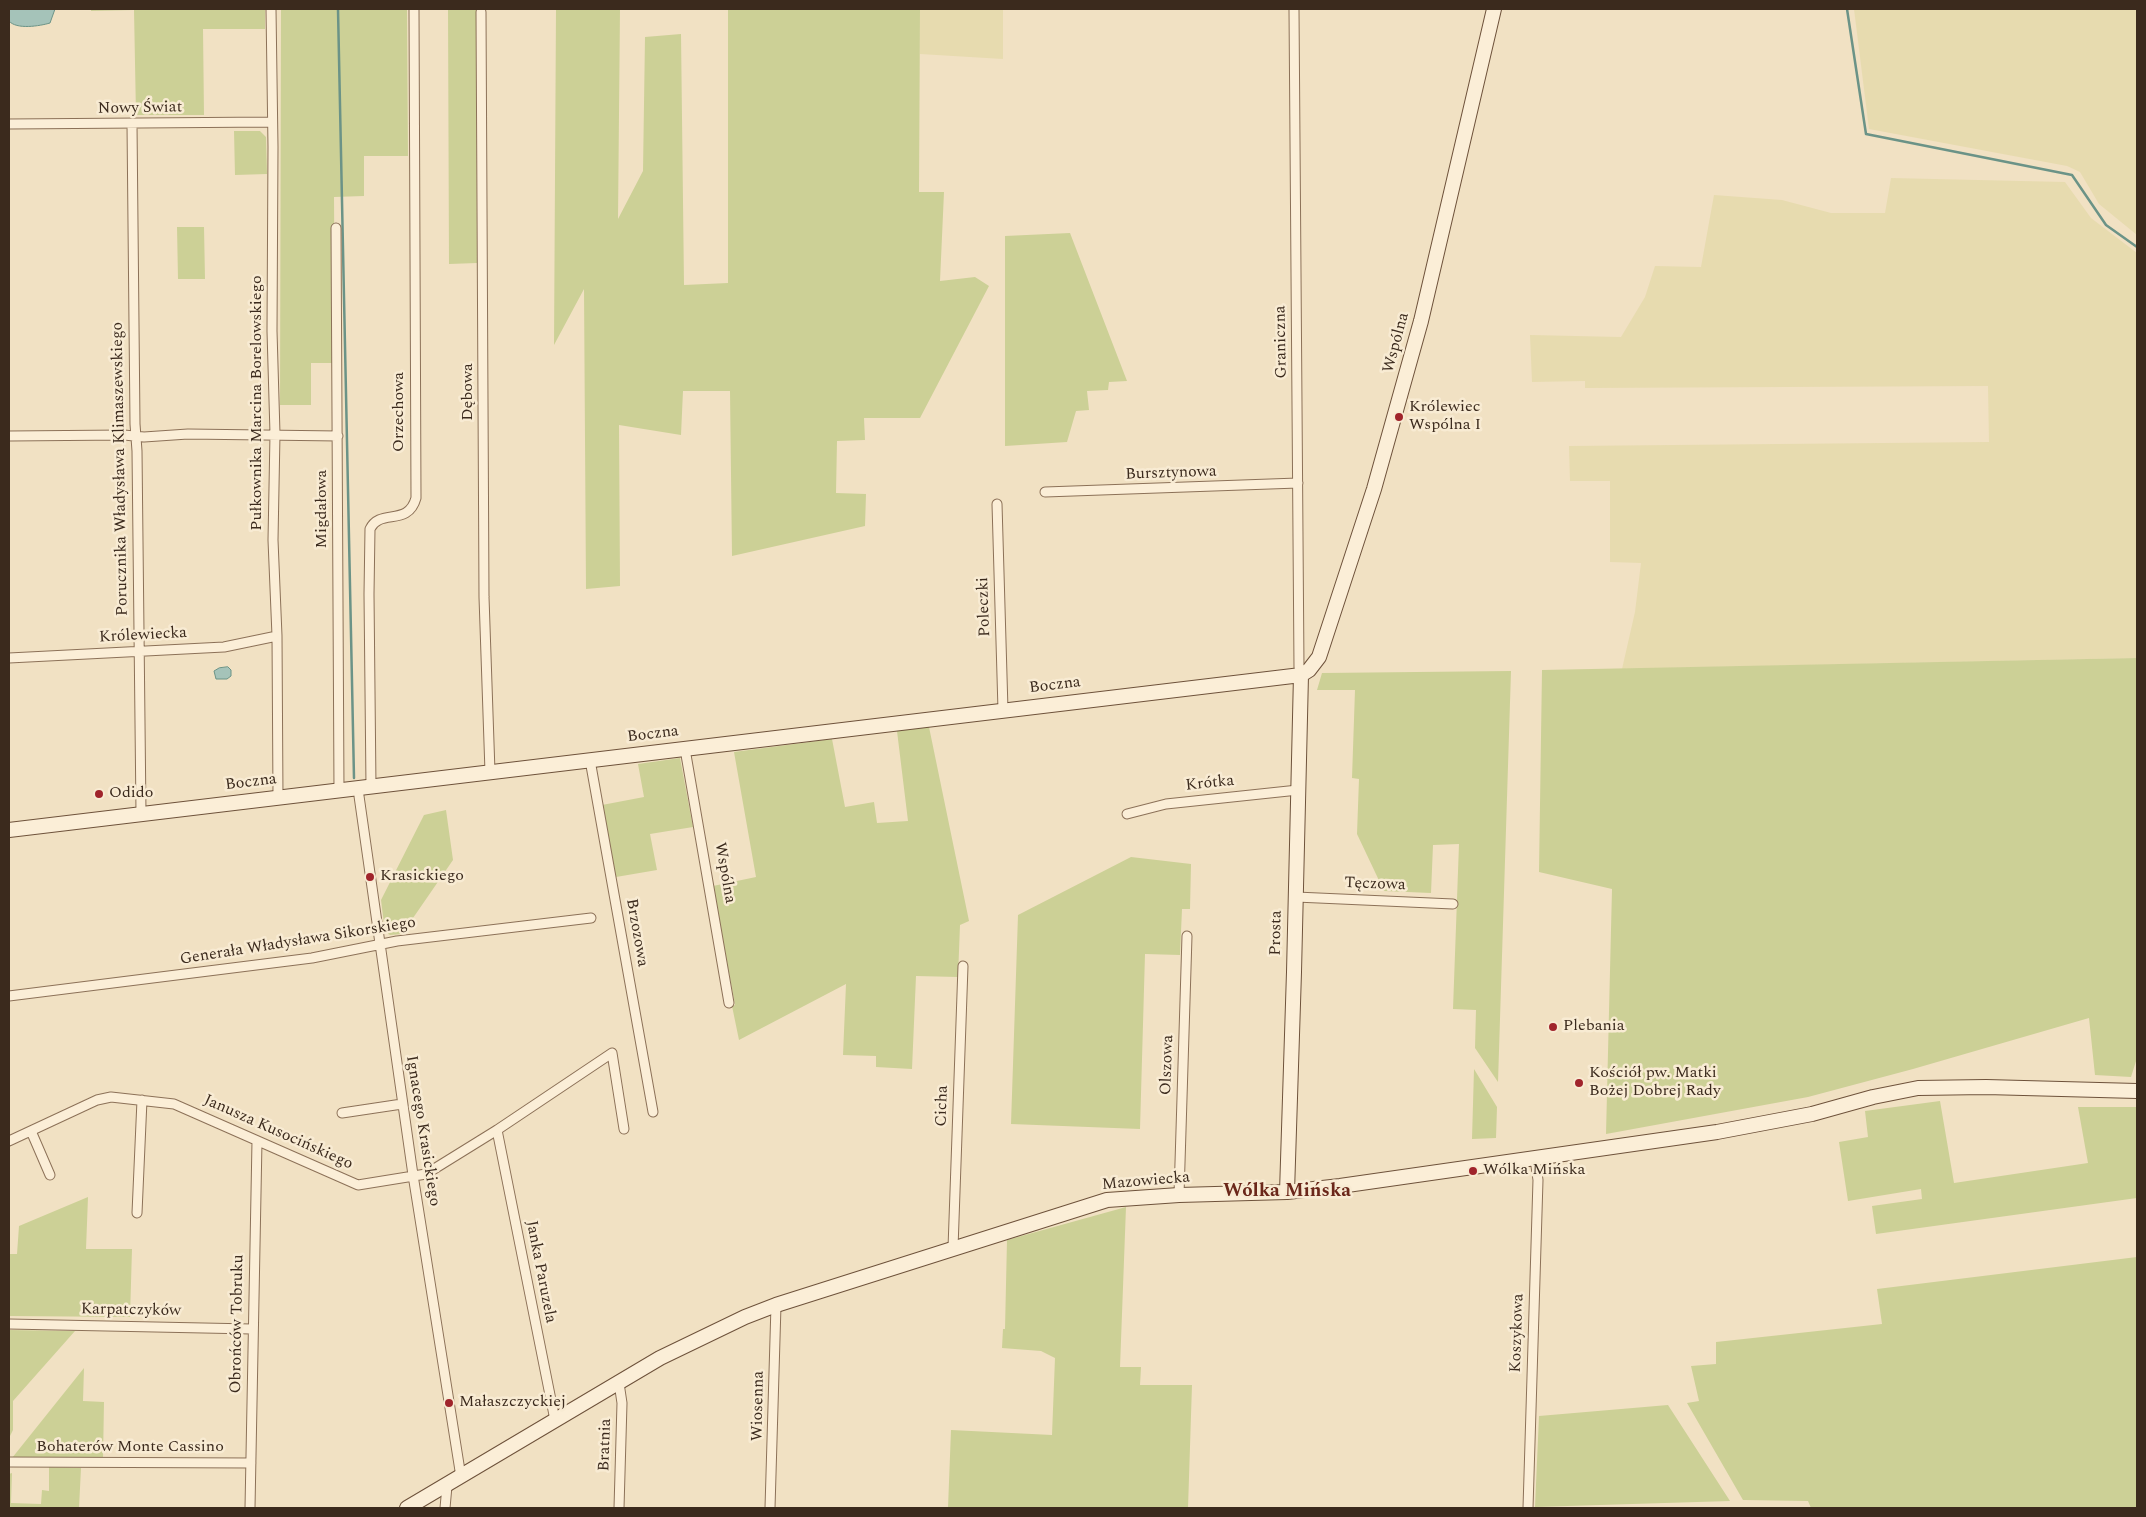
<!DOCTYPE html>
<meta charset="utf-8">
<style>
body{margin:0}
#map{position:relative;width:2146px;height:1517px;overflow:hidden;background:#f1e1c3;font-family:Spectral,serif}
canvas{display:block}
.frame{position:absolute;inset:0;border:10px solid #3b2a1d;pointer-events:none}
</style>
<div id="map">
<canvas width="2146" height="1517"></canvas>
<div class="frame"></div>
</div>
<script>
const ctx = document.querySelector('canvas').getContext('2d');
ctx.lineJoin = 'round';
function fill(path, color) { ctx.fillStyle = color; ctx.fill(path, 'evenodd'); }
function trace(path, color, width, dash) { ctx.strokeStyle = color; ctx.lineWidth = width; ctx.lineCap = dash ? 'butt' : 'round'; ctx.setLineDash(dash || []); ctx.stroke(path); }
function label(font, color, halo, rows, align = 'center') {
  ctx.font = font + ' Spectral,serif'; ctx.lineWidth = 5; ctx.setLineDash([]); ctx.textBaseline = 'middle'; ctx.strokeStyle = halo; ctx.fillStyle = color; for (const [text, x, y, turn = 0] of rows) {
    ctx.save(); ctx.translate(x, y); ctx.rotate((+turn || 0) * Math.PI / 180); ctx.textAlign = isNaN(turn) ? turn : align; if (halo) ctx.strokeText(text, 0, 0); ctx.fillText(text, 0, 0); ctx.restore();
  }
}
const farmland = new Path2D(`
 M920,9H1003V59L920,54Z
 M1854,9H2137V235L2099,204L2080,172L2067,166L1869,129Z
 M1891,178L2065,182L2091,218L2137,253V658L1622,669L1635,612L1641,563L1610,562V481H1570L1569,446L1989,442L1988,386L1585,388V381L1532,382L1530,335L1621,337L1645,297L1655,266L1701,267L1714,195L1782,200L1831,213H1885Z`);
const green = new Path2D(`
 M91,9H265V29H203L204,115H136L134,10L91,11Z
 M281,9H407L408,156H364V196L334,197L335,363H311V405H280Z
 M448,9H476L477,263L449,264Z
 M556,9H620L618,219L643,171L645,37L681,34L684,285L728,283V9H920L919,192H944L940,281L975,277L989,286L920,418H864L865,440L837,441L836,493L866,494L865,526L732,556L730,391H683L681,435L619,425L620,586L586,589L584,289L554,345Z
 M234,131H260L266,137L267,174L235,175Z
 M177,227H204L205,279H178Z
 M1070,233L1127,381L1109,382L1108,390L1087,391L1089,410L1076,411L1067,442L1005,446V236Z
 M2137,658V1058L2131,1077L2095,1075L2089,1018L1913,1069L1808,1097L1606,1134L1612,889L1539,872L1542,670Z
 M1511,671L1498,1082L1475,1048L1476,1010L1453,1009L1459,844L1433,845L1431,893L1384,891L1357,834L1359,779L1352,778L1355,690H1317L1322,673Z
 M929,727L969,921L960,925L958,977L916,976L912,1069L876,1067V1056L843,1055L846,984L739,1040L732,1006L735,1005L713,886L756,877L734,752L832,739L845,807L874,802L877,823L908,821L897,731Z
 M680,758L693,827L650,834L657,870L616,877L602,805L644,797L638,764Z
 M446,810L453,860L402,934L390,935L385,932L381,900L424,815Z
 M1131,857L1191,864L1190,909H1182L1180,955L1145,954L1140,1129L1011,1124L1018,915Z
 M1474,1069L1497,1107L1496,1138L1472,1139Z
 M1940,1101L1954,1183L2088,1163L2078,1107H2137V1198L1876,1234L1872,1206L1922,1199L1921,1189L1848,1201L1839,1142L1868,1137L1865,1111Z
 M88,1197L86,1249H132L130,1317L9,1316V1254H17L19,1226Z
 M1126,1207L1120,1367H1141L1140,1385H1192L1188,1508H948L951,1430L1052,1435L1055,1358L1041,1351L1002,1348L1003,1329H1005L1007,1240Z
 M2137,1257V1508H1811L1808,1501L1743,1500L1687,1403L1699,1401L1691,1366L1716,1364V1342L1882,1324L1877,1289Z
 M9,1330L75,1331L13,1401V1430L9,1438Z
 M84,1368L83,1401L104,1402L103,1459L12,1458Z
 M1668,1405L1730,1501L1535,1507L1539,1416Z
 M49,1467L81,1468L79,1508H9V1474L12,1473L11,1503L41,1504L42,1490L49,1491Z`);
const water = new Path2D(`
 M9,9H55L50,23C40,26 16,30 9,21Z
 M228,667L231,670V676L227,679H216L214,671L219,668Z`);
const stream = new Path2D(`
 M338,9L354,778
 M1847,9L1866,134L2072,175L2106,225L2137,247`);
const street = new Path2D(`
 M271,9L273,147L272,331L275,434L273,540L277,636L278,798
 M1294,9L1299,667L1301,675
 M481,12L484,597L490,772
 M9,124L271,122
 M132,124L135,424L137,451L141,813
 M336,228L339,791
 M9,436L124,435L144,437L188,434L338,436
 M1045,492L1298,483
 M997,504L1003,710
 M9,658L224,647L277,636
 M685,749L729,1003
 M590,760L653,1112
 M371,787L369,594L370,529C380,508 408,527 416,498L414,9
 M358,789L413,1175L461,1477
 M1127,814L1166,804L1298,790
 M1296,897L1453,904
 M9,996L312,958L397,941L591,918
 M342,1113L402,1104
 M497,1130L555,1420
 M31,1131L50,1175
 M9,1141L97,1100L111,1097L174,1104L358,1185L426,1174L497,1130L612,1053L624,1129
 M1179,1195L1187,936
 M137,1213L142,1100
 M953,1248L963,966
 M9,1324L252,1329
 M9,1462L251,1463
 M250,1508L257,1141
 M445,1508L447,1486
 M619,1508L622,1403L619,1383
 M770,1508L776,1305
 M1528,1508L1538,1180L1535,1159`);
const secondary = new Path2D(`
 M9,830L1301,675L1309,670L1319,657L1374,489L1421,321L1494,9
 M1287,1192L1294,972L1301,675
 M407,1508L660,1358L745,1317L776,1305L1107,1200L1179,1195L1287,1192L1340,1186L1717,1132L1812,1114L1873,1097L1918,1088L1986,1087L2137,1091`);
const markers = [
 [1399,417,5,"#a0242b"],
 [99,794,5,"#a0242b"],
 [370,877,5,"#a0242b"],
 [1553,1027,5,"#a0242b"],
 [1579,1083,5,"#a0242b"],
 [1473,1171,5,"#a0242b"],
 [449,1403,5,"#a0242b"]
];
const streetNames = [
 ["Nowy Świat",140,109,-1],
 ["Graniczna",1282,342,-91],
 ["Wspólna",1397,343,-75],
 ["Dębowa",469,392,-90],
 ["Pułkownika Marcina Borelowskiego",258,403,-90],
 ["Orzechowa",400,412,-90],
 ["Porucznika Władysława Klimaszewskiego",121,469,-91],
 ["Bursztynowa",1171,474,-2],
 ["Migdałowa",323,509,-90],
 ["Poleczki",985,607,-92],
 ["Królewiecka",143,636,-3],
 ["Boczna",1055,686,-7],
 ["Boczna",653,735,-7],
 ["Boczna",251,783,-7],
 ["Krótka",1210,784,-6],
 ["Wspólna",724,873,80],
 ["Tęczowa",1375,885,2],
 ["Brzozowa",636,933,80],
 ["Prosta",1277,933,-89],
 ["Generała Władysława Sikorskiego",298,942,-9],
 ["Olszowa",1168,1065,-88],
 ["Cicha",943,1106,-88],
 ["Ignacego Krasickiego",422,1131,81],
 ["Janusza Kusocińskiego",278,1133,24],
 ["Mazowiecka",1146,1182,-5],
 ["Janka Paruzela",540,1272,79],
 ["Karpatczyków",131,1311,1],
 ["Obrońców Tobruku",238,1324,-89],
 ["Koszykowa",1518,1333,-88],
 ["Wiosenna",759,1406,-89],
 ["Bratnia",606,1445,-88],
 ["Bohaterów Monte Cassino",130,1448]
];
const poiNames = [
 ["Królewiec",1409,408],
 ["Wspólna I",1409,426],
 ["Odido",109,794],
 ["Krasickiego",380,877],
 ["Plebania",1563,1027],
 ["Kościół pw. Matki",1589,1074],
 ["Bożej Dobrej Rady",1589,1092],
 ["Wólka Mińska",1483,1171],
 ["Małaszczyckiej",459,1403]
];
const quarterNames = [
 ["Wólka Mińska",1287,1192]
];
fill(farmland, '#e7dbaf');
fill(green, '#ccd096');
fill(water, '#a5c3b9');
trace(water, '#6b9387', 1);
trace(stream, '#6b9387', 2.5);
trace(street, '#8c7158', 11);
trace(secondary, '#6e523b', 16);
trace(street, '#fbeed7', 9);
trace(secondary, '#fbeed7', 14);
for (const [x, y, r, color] of markers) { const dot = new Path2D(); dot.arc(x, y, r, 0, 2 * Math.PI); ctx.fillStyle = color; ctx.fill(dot); trace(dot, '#f8ebd3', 2); }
label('16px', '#3b2a1d', '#f8ebd3', streetNames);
label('16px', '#3b2a1d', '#f8ebd3', poiNames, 'left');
label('bold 19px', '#6b271a', '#f8ebd3', quarterNames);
</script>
